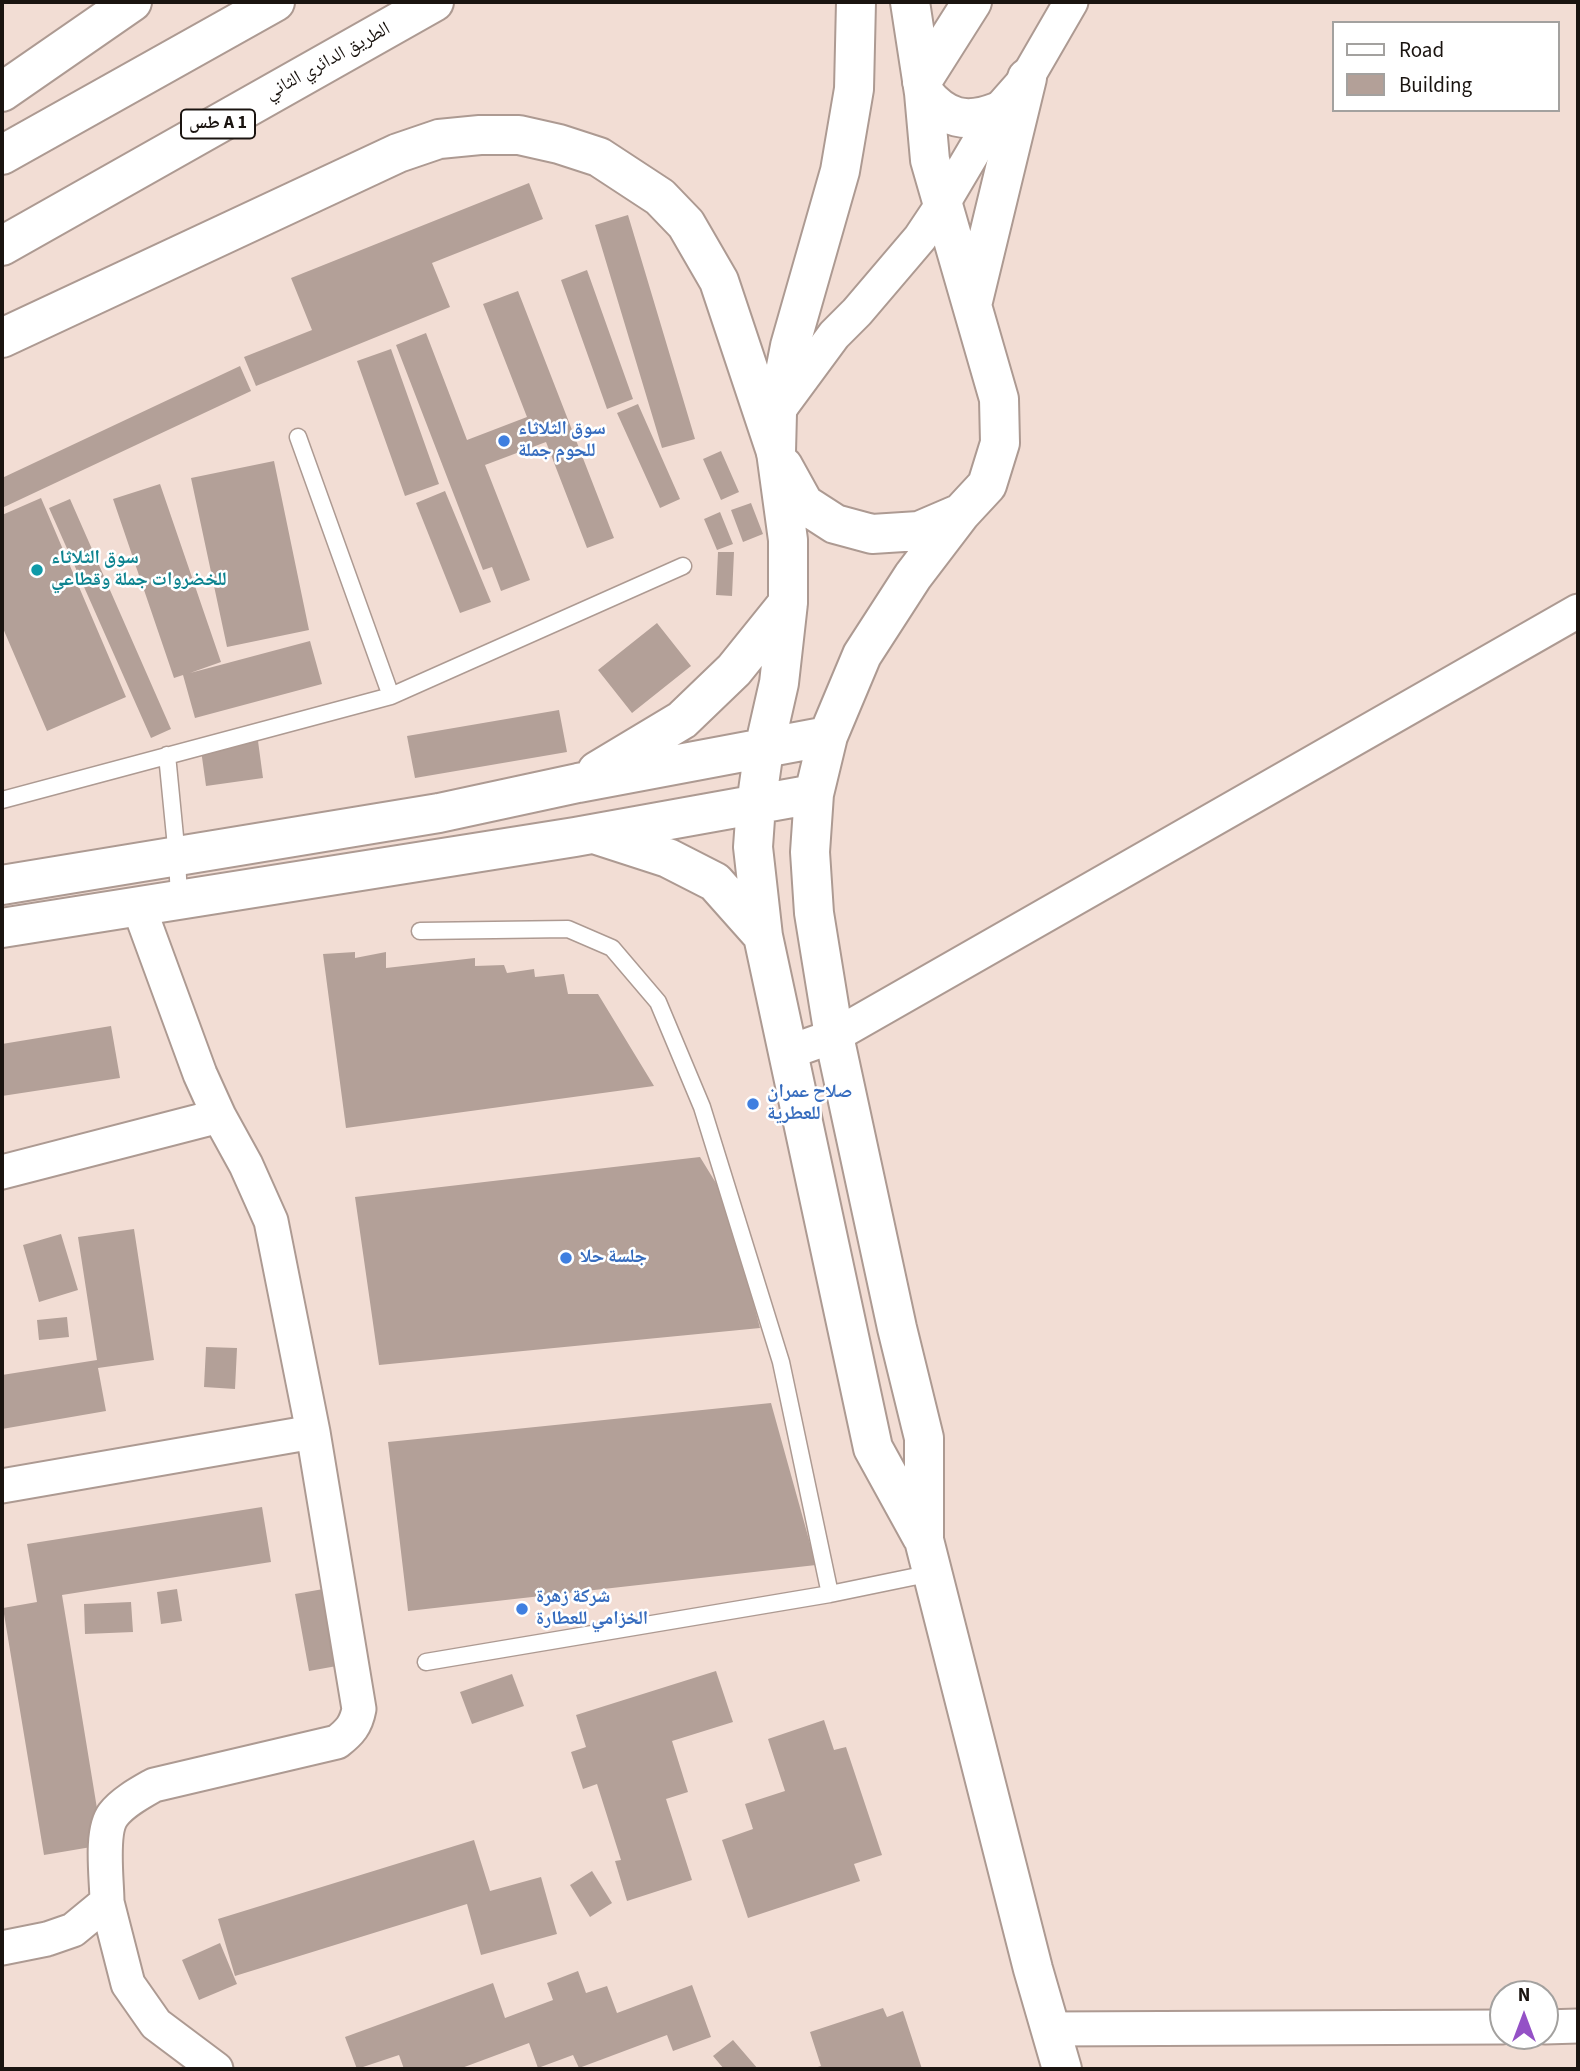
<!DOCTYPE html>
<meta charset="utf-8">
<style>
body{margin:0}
#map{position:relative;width:1580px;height:2071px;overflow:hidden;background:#f2ddd4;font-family:"Source Sans 3",sans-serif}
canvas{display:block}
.frame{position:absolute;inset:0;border:4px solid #1a1410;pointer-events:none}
.legend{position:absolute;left:1332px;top:21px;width:228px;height:91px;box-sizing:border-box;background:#fff;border:2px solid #a3a19f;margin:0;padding:9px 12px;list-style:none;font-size:21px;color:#1a1410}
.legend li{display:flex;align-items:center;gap:14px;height:35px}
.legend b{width:35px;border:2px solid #a3a19f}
.north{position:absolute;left:1489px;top:1980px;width:70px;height:70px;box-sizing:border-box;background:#fff;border:2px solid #a3a19f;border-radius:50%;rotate:0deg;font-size:19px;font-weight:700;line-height:28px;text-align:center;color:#1a1410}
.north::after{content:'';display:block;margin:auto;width:24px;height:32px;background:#9451c6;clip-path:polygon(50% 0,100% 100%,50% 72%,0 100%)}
</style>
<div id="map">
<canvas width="1580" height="2071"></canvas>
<div class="frame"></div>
<ul class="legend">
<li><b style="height:9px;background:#fff"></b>Road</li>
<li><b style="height:19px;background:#b3a098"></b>Building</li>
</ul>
<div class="north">N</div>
</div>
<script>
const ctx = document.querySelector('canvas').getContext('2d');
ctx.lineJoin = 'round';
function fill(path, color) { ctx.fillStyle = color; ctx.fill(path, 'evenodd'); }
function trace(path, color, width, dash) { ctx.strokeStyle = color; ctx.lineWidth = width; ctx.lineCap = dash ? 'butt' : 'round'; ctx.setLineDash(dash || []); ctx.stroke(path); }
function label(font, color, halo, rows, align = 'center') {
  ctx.font = font + ' "Source Sans 3","Noto Naskh Arabic",sans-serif'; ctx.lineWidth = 5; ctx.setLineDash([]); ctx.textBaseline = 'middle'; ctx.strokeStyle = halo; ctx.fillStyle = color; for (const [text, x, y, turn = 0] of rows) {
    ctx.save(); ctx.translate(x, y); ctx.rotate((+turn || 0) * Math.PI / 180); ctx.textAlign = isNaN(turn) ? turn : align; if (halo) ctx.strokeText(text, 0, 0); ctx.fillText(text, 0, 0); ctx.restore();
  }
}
const building = new Path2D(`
 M529,183L543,219L432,263L450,307L256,386L244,357L312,330L291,278Z
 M628,215L695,439L662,448L595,225Z
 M587,270L633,399L607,409L561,280Z
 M518,291L614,538L587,548L546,442L485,465L530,580L501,591L492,567L483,570L396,345L426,333L467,440L527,417L483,304Z
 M391,349L439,484L405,496L357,361Z
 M240,366L251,391L2,508V478Z
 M638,404L680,499L660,508L617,413Z
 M721,451L739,492L721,500L703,459Z
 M274,461L309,630L227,647L191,478Z
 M160,484L221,662L190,673L310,641L322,684L195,718L183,675L174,678L113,499Z
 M445,491L491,602L460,613L416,503Z
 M41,498L126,697L47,731L2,626V515Z
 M70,499L171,729L151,738L49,508Z
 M751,503L763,534L743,542L731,510Z
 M720,512L733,544L717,550L704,519Z
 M718,552H734L732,596L716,595Z
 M657,623L691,666L632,713L598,670Z
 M559,710L567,752L415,778L407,736Z
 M258,741L263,778L206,786L201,750Z
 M355,952V958L386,952V968L475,958V966L504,965L507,973L534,969L535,977L564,974L568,994H598L654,1086L346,1128L323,954Z
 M111,1026L120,1078L2,1096V1044Z
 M700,1157L727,1201L760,1328L379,1365L355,1197Z
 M134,1229L154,1360L98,1368L106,1411L2,1429V1375L97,1360L78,1237Z
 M61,1234L78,1290L39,1302L23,1245Z
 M67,1317L69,1337L39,1340L37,1320Z
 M206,1347L237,1348L235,1389L204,1387Z
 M771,1403L816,1565L408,1611L388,1442Z
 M262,1507L271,1562L62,1595L103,1845L44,1855L3,1608L37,1602L27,1544Z
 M346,1585L359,1662L309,1671L295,1594Z
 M177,1589L182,1621L161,1624L157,1592Z
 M131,1602L133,1632L85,1634L84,1604Z
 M716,1671L733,1722L672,1741L688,1792L666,1799L692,1880L627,1901L615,1861L621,1860L597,1784L583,1789L571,1752L586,1747L576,1715Z
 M512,1674L524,1706L472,1724L460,1692Z
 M824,1720L834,1750L846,1747L882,1855L854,1864L860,1881L748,1918L722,1840L753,1829L745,1804L785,1791L768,1739Z
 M474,1840L490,1891L541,1877L557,1934L481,1955L467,1904L235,1976L218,1919Z
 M592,1871L612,1903L590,1917L570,1885Z
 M220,1943L237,1984L199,2000L182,1960Z
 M578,1971L586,1993L607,1986L617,2013L692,1985L711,2037L673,2051L667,2035L579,2068L573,2055L538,2068L529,2043L459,2069H404L399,2055L357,2069L345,2037L493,1983L505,2018L553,2000L547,1983Z
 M883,2008L887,2017L903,2011L922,2069H811L821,2066L810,2032Z
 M733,2040L758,2069H724L713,2056Z`);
const service = new Path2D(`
 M298,437L391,696
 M167,755L177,857L179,899
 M2,800L391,696L683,566
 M420,931L568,929L612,948L658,1002L702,1107L781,1362L830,1594
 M426,1662L830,1594L932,1573`);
const minor = new Path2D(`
 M778,411L834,335L857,312L920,238L942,205L997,112L1027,78L1071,2
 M789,1052L834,1036L1578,611
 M2,1172L219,1116
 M2,1486L313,1432
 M107,1902L128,1984L156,2024L216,2069
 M2,1948L47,1939L73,1930L107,1902C107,1880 100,1832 113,1815C123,1802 140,1793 154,1785L337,1742C350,1732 356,1725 359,1709L313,1432L271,1221L246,1165L219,1116L200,1074L138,905
 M1545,2027L1578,2026
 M1050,2029L1503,2027`);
const tertiary = new Path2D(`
 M856,2L854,89L840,171L790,346L777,413L776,452L788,540V603L779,683L764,749L756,805L753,847L763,936L873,1448L922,1537
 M910,2L924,93L930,160L999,399L1000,443L987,485L961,513L913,576L862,655L828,736L814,794L810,852L814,913L834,1036L897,1328L924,1438V1540L1033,1969L1062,2069
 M924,93C945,119 966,124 997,112
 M972,305L1027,78
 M783,466L804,504L835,524L872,534L919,531L961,513
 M597,771L682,720L734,670L788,603
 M597,835L668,858L715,882L763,936
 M2,885L439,813L578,783L828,736
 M2,928L575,837L814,794`);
const trunk = new Path2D(`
 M922,81L972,2
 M2,92L132,2
 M2,155L275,2
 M2,246L434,2
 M2,338L398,153L439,139L480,135H519L559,144L599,157L660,197L686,224L719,281L776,452`);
const markers = [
 [504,441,7,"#3f7fe0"],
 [37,570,7,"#0f9aa8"],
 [753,1104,7,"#3f7fe0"],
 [566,1258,7,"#3f7fe0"],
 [522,1609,7,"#3f7fe0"]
];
const shields = [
 [218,124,74]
];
const shieldNames = [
 ["طس A 1",218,124]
];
const streetNames = [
 ["الطريق الدائري الثاني",328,62,-29]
];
const shopNames = [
 ["سوق الثلاثاء",518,430],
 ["للحوم جملة",518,452],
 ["صلاح عمران",767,1093],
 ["للعطرية",767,1115],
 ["جلسة حلا",580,1258],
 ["شركة زهرة",536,1598],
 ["الخزامي للعطارة",536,1620]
];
const cultureNames = [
 ["سوق الثلاثاء",51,559],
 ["للخضروات جملة وقطاعي",51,581]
];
fill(building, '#b3a098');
trace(service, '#ad9a92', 19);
trace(minor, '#ad9a92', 37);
trace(tertiary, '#ad9a92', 42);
trace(trunk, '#ad9a92', 42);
trace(service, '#fff', 16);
trace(minor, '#fff', 33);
trace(tertiary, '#fff', 38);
trace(trunk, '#fff', 38);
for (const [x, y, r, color] of markers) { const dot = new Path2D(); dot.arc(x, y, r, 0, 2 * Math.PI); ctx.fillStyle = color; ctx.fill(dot); trace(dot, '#fff', 2.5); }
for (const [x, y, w] of shields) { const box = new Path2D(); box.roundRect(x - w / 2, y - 14.5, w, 29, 5); ctx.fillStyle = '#fff'; ctx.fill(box); trace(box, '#1a1410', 2); }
label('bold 18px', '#1a1410', null, shieldNames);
label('19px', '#1a1410', '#fff', streetNames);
label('bold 19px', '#366cbe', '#fff', shopNames, 'left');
label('bold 19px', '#0d838f', '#fff', cultureNames, 'left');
</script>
